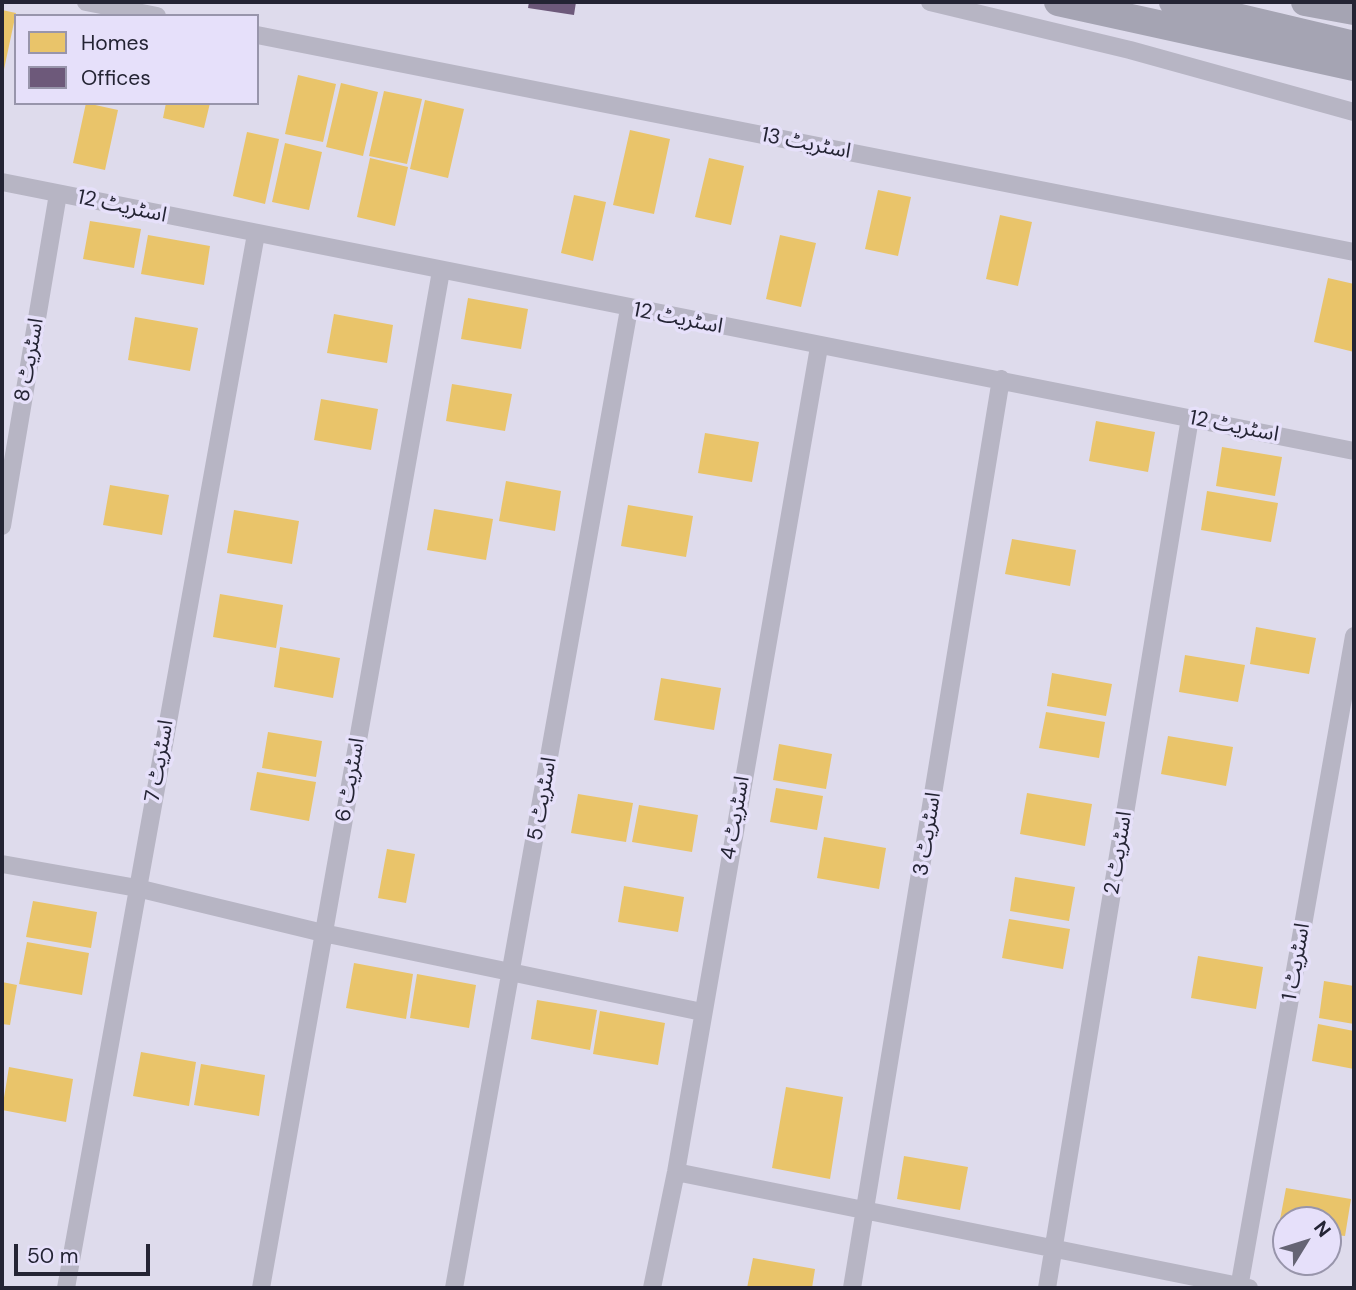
<!DOCTYPE html>
<meta charset="utf-8">
<style>
body{margin:0}
#map{position:relative;width:1356px;height:1290px;overflow:hidden;background:#dedbec;font-family:"DM Sans",sans-serif}
canvas{display:block}
.frame{position:absolute;inset:0;border:4px solid #242434;pointer-events:none}
.legend{position:absolute;left:14px;top:14px;width:245px;height:91px;box-sizing:border-box;background:#e6e0fa;border:2px solid #9895ab;margin:0;padding:9px 12px;list-style:none;font-size:21px;color:#242434}
.legend li{display:flex;align-items:center;gap:14px;height:35px}
.legend b{width:35px;border:2px solid #9895ab}
.north{position:absolute;left:1272px;top:1206px;width:70px;height:70px;box-sizing:border-box;background:#e6e0fa;border:2px solid #9895ab;border-radius:50%;rotate:52deg;font-size:19px;font-weight:700;line-height:28px;text-align:center;color:#242434}
.north::after{content:'';display:block;margin:auto;width:24px;height:32px;background:#656474;clip-path:polygon(50% 0,100% 100%,50% 72%,0 100%)}
.scale{position:absolute;left:14px;top:1244px;width:136px;height:32px;box-sizing:border-box;border:4px solid #242434;border-top:0;padding-left:9px;font-size:21px;line-height:24px;white-space:nowrap;color:#242434;-webkit-text-stroke:5px #e6e0fa;paint-order:stroke}
</style>
<div id="map">
<canvas width="1356" height="1290"></canvas>
<div class="frame"></div>
<ul class="legend">
<li><b style="height:19px;background:#e9c46a"></b>Homes</li>
<li><b style="height:19px;background:#6d597a"></b>Offices</li>
</ul>
<div class="north">N</div>
<div class="scale">50 m</div>
</div>
<script>
const ctx = document.querySelector('canvas').getContext('2d');
ctx.lineJoin = 'round';
function fill(path, color) { ctx.fillStyle = color; ctx.fill(path, 'evenodd'); }
function trace(path, color, width, dash) { ctx.strokeStyle = color; ctx.lineWidth = width; ctx.lineCap = dash ? 'butt' : 'round'; ctx.setLineDash(dash || []); ctx.stroke(path); }
function label(font, color, halo, rows, align = 'center') {
  ctx.font = font + ' "DM Sans","Noto Sans Arabic",sans-serif'; ctx.lineWidth = 7; ctx.setLineDash([]); ctx.textBaseline = 'middle'; ctx.strokeStyle = halo; ctx.fillStyle = color; for (const [text, x, y, turn = 0] of rows) {
    ctx.save(); ctx.translate(x, y); ctx.rotate((+turn || 0) * Math.PI / 180); ctx.textAlign = isNaN(turn) ? turn : align; if (halo) ctx.strokeText(text, 0, 0); ctx.fillText(text, 0, 0); ctx.restore();
  }
}
const homes = new Path2D(`
 M2,10L16,13L3,74H2Z
 M298,75L336,84L323,142L285,134Z
 M341,83L378,92L363,156L326,147Z
 M384,91L422,99L407,164L369,156Z
 M425,100L464,109L448,178L410,169Z
 M86,103L118,110L105,170L73,163Z
 M166,103H210L204,128L163,118Z
 M630,130L670,139L654,214L613,205Z
 M247,132L279,139L265,204L233,196Z
 M285,143L322,152L309,210L272,202Z
 M370,158L408,167L395,226L357,217Z
 M709,158L744,166L731,225L695,217Z
 M878,190L911,197L898,256L865,249Z
 M574,195L606,202L593,261L561,253Z
 M1000,215L1032,222L1018,286L986,279Z
 M90,221L141,229L134,268L83,259Z
 M148,235L210,246L204,285L141,274Z
 M780,235L816,243L801,307L766,299Z
 M1328,278L1354,284V352L1314,342Z
 M468,298L528,309L521,349L461,339Z
 M334,314L393,325L387,363L327,353Z
 M135,317L198,328L190,371L128,360Z
 M452,384L512,394L505,431L446,421Z
 M321,399L378,409L371,450L314,440Z
 M1096,421L1155,432L1148,472L1089,461Z
 M705,433L759,442L752,482L698,473Z
 M1222,447L1282,457L1275,496L1216,486Z
 M506,481L561,491L555,531L499,521Z
 M110,485L169,495L162,535L103,525Z
 M1207,491L1278,503L1271,542L1201,530Z
 M628,505L693,516L686,557L621,546Z
 M434,509L493,519L486,560L427,550Z
 M234,510L299,521L292,564L227,553Z
 M1012,539L1076,550L1070,586L1005,574Z
 M220,594L283,605L276,648L213,637Z
 M1256,627L1316,638L1309,674L1250,664Z
 M280,647L340,658L333,698L274,687Z
 M1185,655L1245,665L1238,702L1179,692Z
 M1052,673L1112,684L1106,716L1047,706Z
 M661,678L721,688L714,730L654,720Z
 M1046,712L1105,722L1099,758L1039,748Z
 M268,732L322,741L316,777L262,768Z
 M1168,736L1233,747L1226,786L1161,774Z
 M779,744L832,754L826,789L773,780Z
 M257,772L316,782L309,821L250,810Z
 M776,788L823,796L817,830L770,822Z
 M1027,793L1092,804L1085,846L1020,834Z
 M578,794L633,803L626,842L571,833Z
 M639,805L698,815L692,852L632,842Z
 M824,837L886,848L879,889L817,878Z
 M387,849L415,854L406,903L378,898Z
 M1015,877L1075,887L1069,921L1010,911Z
 M624,886L684,897L678,932L618,922Z
 M33,901L97,912L91,948L26,937Z
 M1009,919L1070,929L1063,969L1002,958Z
 M27,942L89,953L82,995L19,984Z
 M1198,956L1263,967L1256,1009L1191,998Z
 M354,963L413,974L406,1019L346,1008Z
 M417,974L476,985L469,1028L410,1018Z
 M1324,981L1354,986V1024L1319,1018Z
 M2,982L17,985L10,1025L2,1024Z
 M537,1000L597,1010L590,1050L531,1039Z
 M600,1011L665,1023L658,1065L593,1054Z
 M1318,1024L1354,1031V1069L1312,1061Z
 M141,1052L196,1062L189,1106L133,1096Z
 M201,1064L265,1075L259,1116L194,1105Z
 M9,1067L73,1079L66,1122L2,1110Z
 M786,1087L843,1097L830,1179L772,1168Z
 M904,1156L968,1167L960,1210L897,1199Z
 M1286,1188L1351,1199L1345,1236L1328,1234V1220H1286V1226L1279,1225Z
 M753,1258L815,1269L812,1288H747Z`);
const offices = new Path2D(`
 M529,2H576L574,15L528,8Z`);
const street = new Path2D(`
 M86,2L157,16
 M930,2L1130,50L1354,112
 M257,35L1354,252
 M2,182L1354,451
 M2,526L58,194
 M2,864L137,888L323,933L702,1012
 M676,1172L1249,1288
 M66,1288L256,234
 M261,1288L441,271
 M454,1288L629,309
 M652,1288L676,1172L819,347
 M852,1288L1001,379
 M1047,1288L1190,418
 M1239,1288L1354,636`);
const primary = new Path2D(`
 M1058,2L1354,67
 M1173,2L1354,45
 M1305,2L1354,11`);
const streetNames = [
 ["اسٹریٹ 13",806,144,11],
 ["اسٹریٹ 12",122,207,12],
 ["اسٹریٹ 12",678,319,11],
 ["اسٹریٹ 8",30,360,-80],
 ["اسٹریٹ 12",1234,427,11],
 ["اسٹریٹ 7",160,761,-80],
 ["اسٹریٹ 6",351,780,-80],
 ["اسٹریٹ 5",543,799,-80],
 ["اسٹریٹ 4",736,818,-80],
 ["اسٹریٹ 3",928,834,-81],
 ["اسٹریٹ 2",1119,853,-81],
 ["اسٹریٹ 1",1297,962,-80]
];
fill(homes, '#e9c46a');
fill(offices, '#6d597a');
trace(street, '#b7b5c4', 18);
trace(primary, '#a5a4b3', 28);
label('21px', '#242434', '#e6e0fa', streetNames);
</script>
